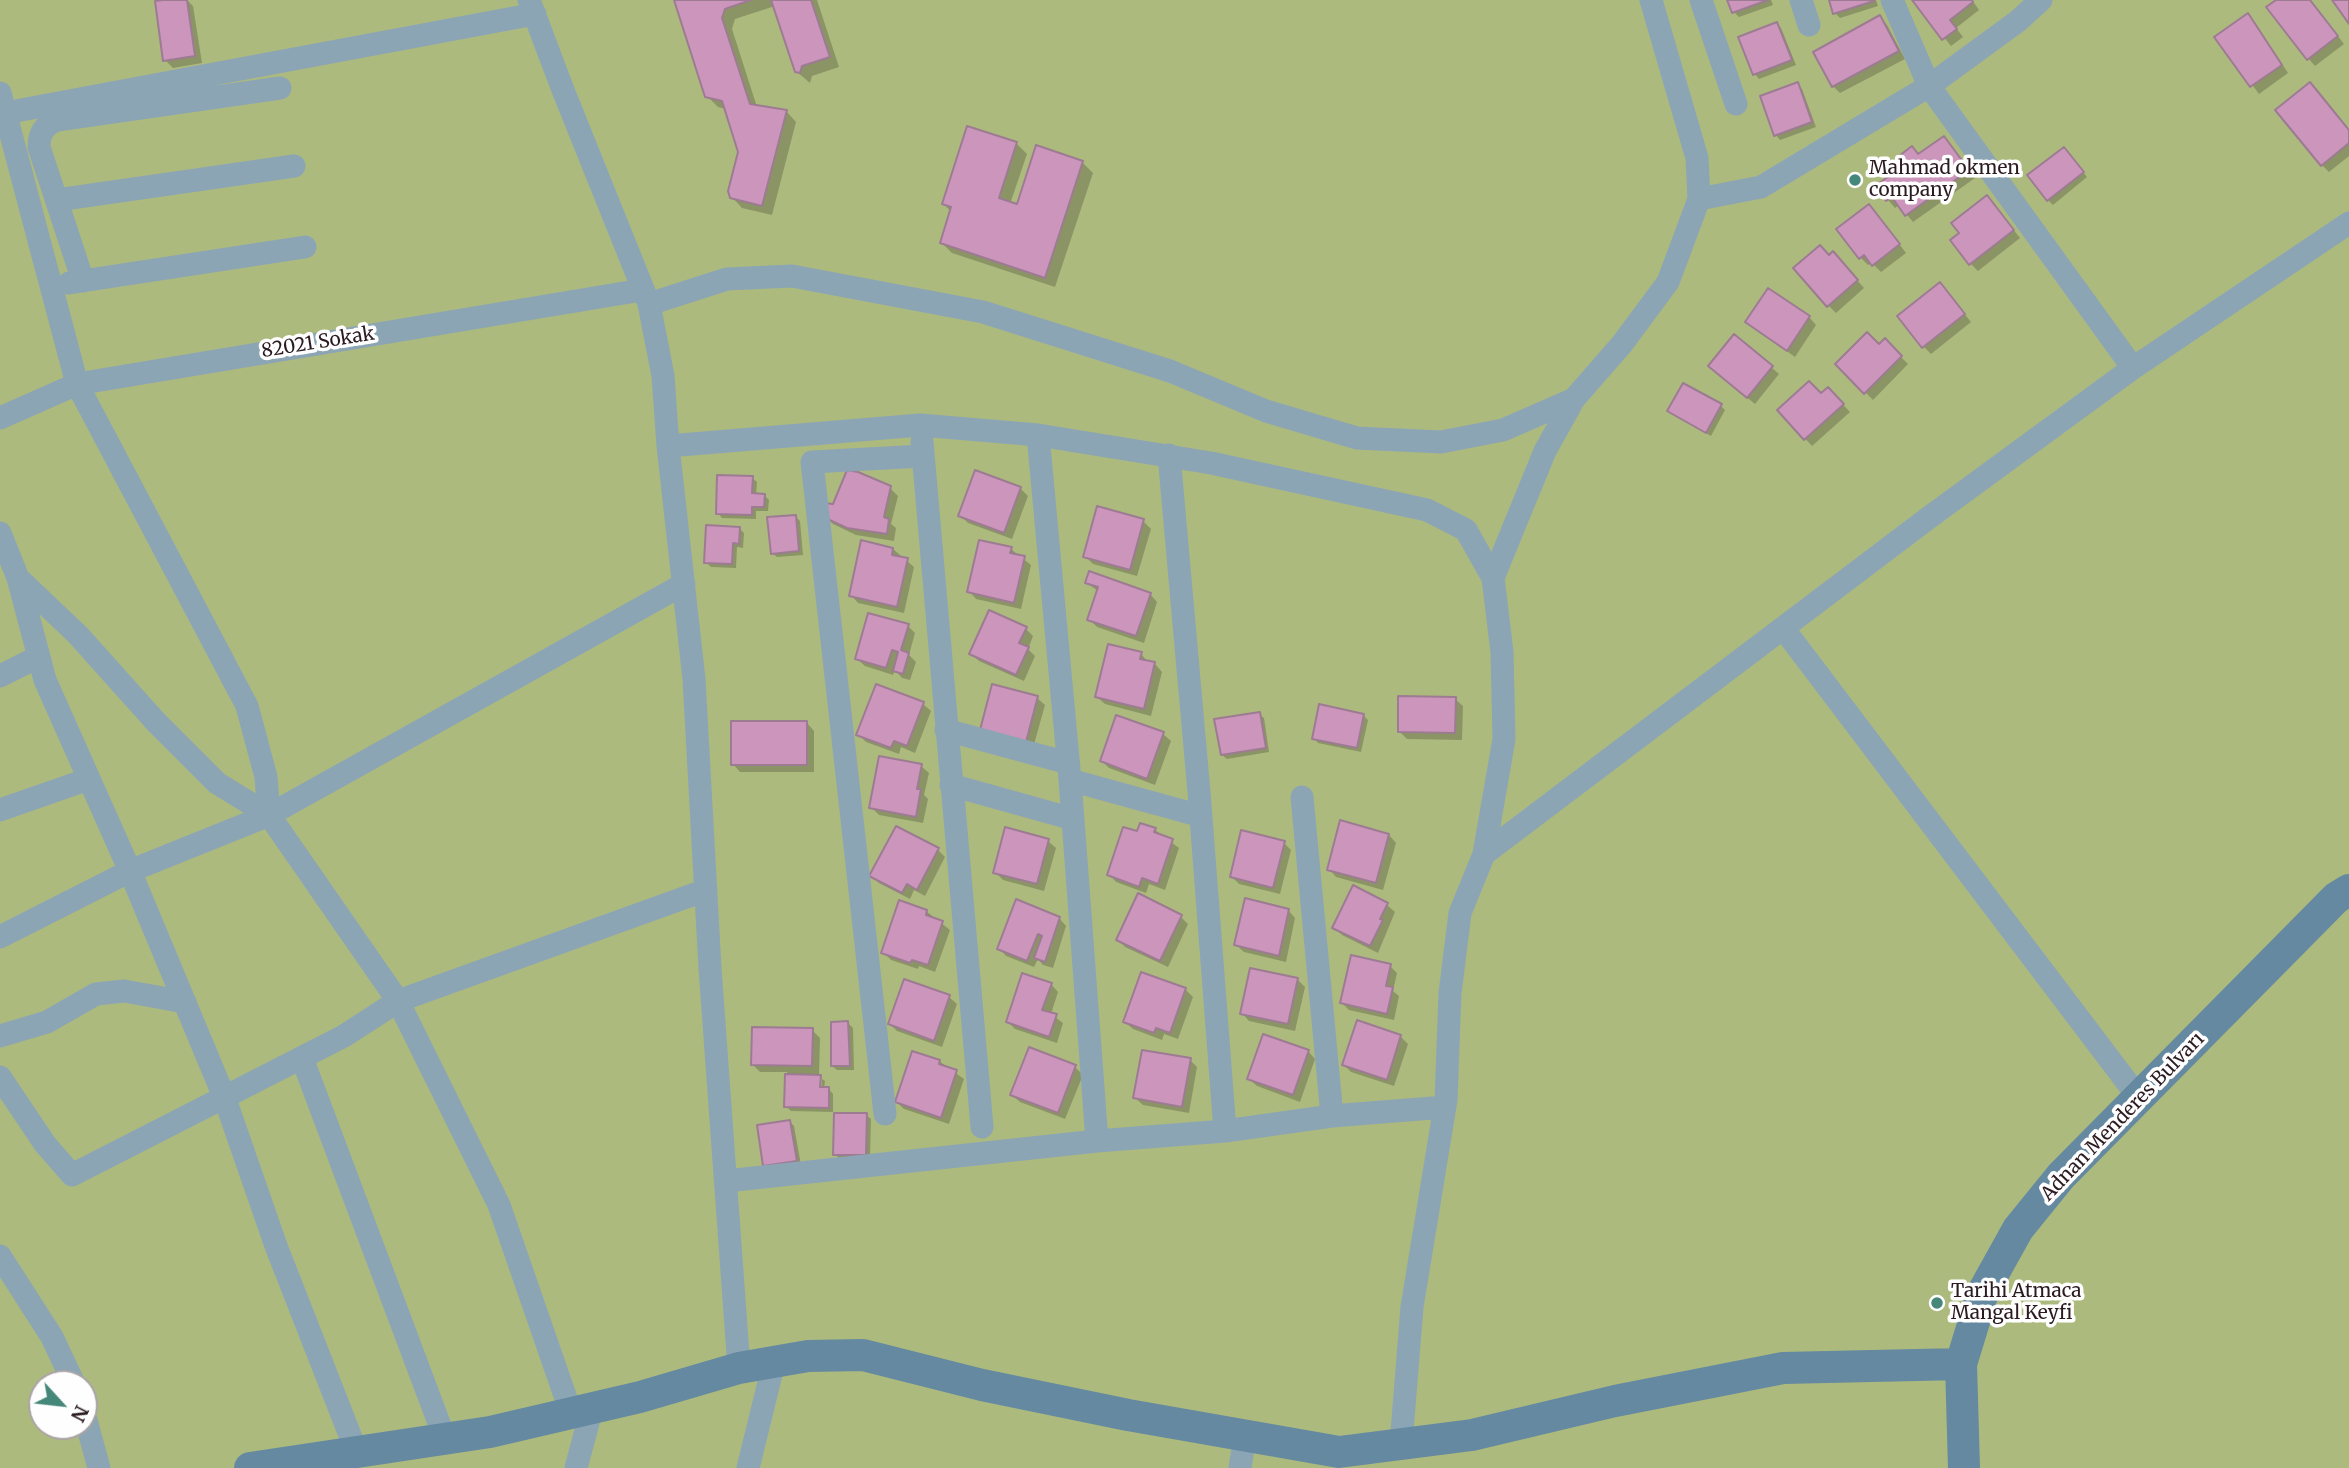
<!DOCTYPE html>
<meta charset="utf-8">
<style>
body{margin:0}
#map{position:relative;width:2349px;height:1468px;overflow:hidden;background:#fccfdc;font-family:Merriweather,serif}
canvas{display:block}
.north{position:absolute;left:28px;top:1370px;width:70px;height:70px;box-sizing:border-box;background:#fefefe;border:2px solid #aaa3a5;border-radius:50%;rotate:117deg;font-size:19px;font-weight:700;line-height:28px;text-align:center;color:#2b1b20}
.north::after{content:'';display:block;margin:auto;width:24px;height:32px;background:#458779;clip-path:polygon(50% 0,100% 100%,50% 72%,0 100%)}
</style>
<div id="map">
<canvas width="2349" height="1468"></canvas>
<div class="north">N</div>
</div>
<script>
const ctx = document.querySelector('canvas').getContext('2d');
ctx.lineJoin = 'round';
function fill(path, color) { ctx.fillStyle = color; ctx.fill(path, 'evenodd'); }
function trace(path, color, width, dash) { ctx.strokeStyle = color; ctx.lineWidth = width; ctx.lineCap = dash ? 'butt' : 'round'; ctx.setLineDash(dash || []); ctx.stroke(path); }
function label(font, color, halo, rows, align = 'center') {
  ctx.font = font + ' Merriweather,serif'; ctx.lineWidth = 7; ctx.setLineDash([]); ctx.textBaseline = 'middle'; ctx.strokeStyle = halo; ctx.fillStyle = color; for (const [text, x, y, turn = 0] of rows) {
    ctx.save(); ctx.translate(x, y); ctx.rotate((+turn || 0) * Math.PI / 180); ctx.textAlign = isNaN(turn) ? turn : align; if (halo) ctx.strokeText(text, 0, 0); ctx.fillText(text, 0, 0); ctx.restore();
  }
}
const green = new Path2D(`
 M0,0H2349V1468H0ZM42,1384H84V1426H42Z`);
const shadow = new Path2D(`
 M175,0H187L193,6L202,63L173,68L165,60Z
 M676,0H817L839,67L812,76L810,83L796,71L775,6L735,19L732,29L757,107L786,111L796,122L772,215L742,208L732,197L740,152L726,109L718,107L707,96Z
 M1729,0H1771L1773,5L1739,17L1734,12Z
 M1831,0H1876L1878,6L1840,18L1835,13Z
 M1914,0H1972L1979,10L1956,28L1963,37L1951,46Z
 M2279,0H2310L2344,44L2315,66L2308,58Z
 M2248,15L2255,23L2288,73L2259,94L2217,37Z
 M1880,17L1887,25L1905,59L1840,93L1833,86Z
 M1777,24L1781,28L1796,65L1759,79L1755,74Z
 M1797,84L1802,89L1816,127L1780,140L1776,135L1762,97Z
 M968,128L1017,144L1027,154L1010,204L1018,206L1082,162L1093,173L1055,287L952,253L942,243L952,212L943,204Z
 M2349,131V156L2329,172L2322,165Z
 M1951,146L1975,178L1913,222L1899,205L1895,208L1877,187L1920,156Z
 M2069,154L2087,177L2053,205L2048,200Z
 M1994,205L2020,238L1978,271L1971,264Z
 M1876,213L1906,253L1881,272L1872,263L1868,265L1861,258L1839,229Z
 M1829,257L1840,261L1864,288L1836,313L1828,305Z
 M1947,292L1971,322L1931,354L1923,346Z
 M1809,317L1816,325L1795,357L1747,322Z
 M1885,341L1908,364L1873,400L1838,364L1879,346Z
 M1771,367L1779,374L1755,404L1718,374Z
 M1828,389L1850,412L1812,446L1779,411L1821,395Z
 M1721,406L1725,410L1711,436L1669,411Z
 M752,478L757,482L756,495H764L769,500L768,511H756V519L722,518L718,513Z
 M890,488L898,496L891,524L896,528L894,541L856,535L833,524L825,516L834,506Z
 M1020,488L1028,496L1012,539L968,523L960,515Z
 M795,516L800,521L803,555L777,557L772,553Z
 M1143,521L1151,529L1137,576L1093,564L1085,556Z
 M739,528L744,533L743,548L737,547L736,568L711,567L706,562Z
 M893,549L914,567L904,613L858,603L851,595Z
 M1011,549L1031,565L1021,609L976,599L969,591Z
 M1087,583L1150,594L1157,602L1144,643L1097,627L1089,619L1098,591Z
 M908,626L915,633L909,655L916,662L910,680L902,678L895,670L893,675L865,666L857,659Z
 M1026,629L1033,636L1028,649L1035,656L1024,681L979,661L971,653Z
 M1141,654L1148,662L1155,664L1162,672L1151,716L1105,704L1097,697Z
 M1037,698L1045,705L1033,748L989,737Z
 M1455,699L1463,706L1462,740L1407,739L1400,732Z
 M923,704L931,711L915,753L901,747L899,754L866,742L858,734Z
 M1259,714L1264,718L1269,752L1227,759L1222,755Z
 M1363,715L1368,720L1361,752L1318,743L1314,738Z
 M807,723L814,731V772H740L733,764Z
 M1163,734L1171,741L1155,785L1109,768L1102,761Z
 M921,766L929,773L924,795L928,799L923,823L879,815L871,807Z
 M1155,830L1179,848L1165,890L1149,884L1146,893L1116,882L1109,874L1138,833Z
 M1389,835L1396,843L1383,890L1336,877L1329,869Z
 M1048,841L1056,848L1044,891L1003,880L995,872Z
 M1284,843L1291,850L1280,894L1239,884L1231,876Z
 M938,850L945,857L925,896L914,890L910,899L879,883L872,876Z
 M1387,905L1395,912L1378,953L1342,935L1334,927Z
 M1288,910L1295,918L1286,962L1244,952L1236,945Z
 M926,911L950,930L935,972L919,966L918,969L891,960L883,952Z
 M1181,917L1188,924L1168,967L1125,947L1118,939Z
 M1059,918L1066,926L1053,968L1043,965L1038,959L1034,967L1006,956L999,948Z
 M1390,966L1397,973L1393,991L1399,996L1394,1020L1349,1010L1342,1003Z
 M1142,974L1186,990L1193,997L1178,1039L1164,1034L1162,1040L1133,1029L1125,1022Z
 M1298,980L1305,987L1295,1031L1249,1021L1242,1013Z
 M1051,984L1058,992L1051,1014L1063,1023L1057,1043L1015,1029L1008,1022Z
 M949,997L957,1004L942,1047L897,1031L890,1024Z
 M848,1023L853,1028L854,1070H837L832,1066Z
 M812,1030L820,1038L819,1076L822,1079H819L821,1096L822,1079L825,1081L824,1089H829L833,1094V1112L791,1111L786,1106L787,1072H760L752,1064Z
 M1400,1036L1408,1044L1394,1086L1351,1072L1344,1065Z
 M1030,1049L1075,1067L1083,1075L1065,1119L1020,1102L1012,1095Z
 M1308,1051L1315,1059L1300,1102L1257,1086L1249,1079Z
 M1190,1060L1197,1067L1189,1113L1143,1105L1135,1098Z
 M939,1061L964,1079L949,1124L904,1109L897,1102Z
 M866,1115L871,1119L870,1159H840L835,1154Z
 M790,1122L794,1126L801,1165L769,1170Z`);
const building = new Path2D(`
 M163,0H187L195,56L163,61L155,1Z
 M674,0H751L725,9L722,18L750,104L787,110L762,206L730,198L728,191L738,152L722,101L705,97Z
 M771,0H811L830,57L802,66L800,73L795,72Z
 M1727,0H1768L1732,13Z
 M1829,0H1874V1L1833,14Z
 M1912,0H1972L1973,2L1950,20L1957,29L1942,40Z
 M2276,0H2310L2338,36L2307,60L2266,7Z
 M2332,0H2349V24Z
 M2248,13L2282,65L2250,87L2214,37Z
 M1880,15L1899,51L1832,87L1813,52Z
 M1777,22L1792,60L1753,75L1738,37Z
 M1798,82L1812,122L1774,136L1760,96Z
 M2310,82L2349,130V143L2321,166L2275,110Z
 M967,126L1017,142L999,198L1017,204L1036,145L1083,161L1045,278L940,243L951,207L942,204Z
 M1944,136L1969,170L1905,216L1892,197L1886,201L1875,186L1905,165L1899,156L1912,146L1918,154Z
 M2064,147L2084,172L2047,201L2027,175Z
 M1987,195L2014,230L1969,265L1950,240L1959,233L1951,223Z
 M1869,204L1900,244L1872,266L1864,255L1859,259L1836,229Z
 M1820,245L1829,255L1833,251L1858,280L1827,307L1793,268Z
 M1940,282L1965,314L1922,348L1897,316Z
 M1768,288L1810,316L1787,351L1745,322Z
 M1867,332L1879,344L1885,338L1902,356L1864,394L1835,364Z
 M1734,334L1773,366L1747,398L1708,366Z
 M1809,381L1821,393L1828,387L1844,404L1804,440L1777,410Z
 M1683,383L1722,404L1706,433L1667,411Z
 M847,470L858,472L891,486L884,517L889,519L887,534L847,528L823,517L825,503L833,504Z
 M975,470L1021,487L1004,533L958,516Z
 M717,475L753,476L752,493L765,494L764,507H752V515L716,514Z
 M1097,506L1144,519L1130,570L1083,557Z
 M796,515L799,551L771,554L767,517Z
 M706,525L740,527L739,544L733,543L732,564L704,563Z
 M861,540L893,548L892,555L908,558L897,607L849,596Z
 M979,540L1012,547L1010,553L1025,556L1014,603L967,592Z
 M1089,571L1151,593L1136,636L1087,620L1098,587L1085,583Z
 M989,610L1027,627L1019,643L1029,647L1016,675L969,654Z
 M868,613L909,624L901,650L909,653L903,674L893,671L898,652L892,650L886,668L855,659Z
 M1108,644L1142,652L1140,659L1155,662L1144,709L1095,697Z
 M876,684L924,702L907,746L894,741L891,748L856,735Z
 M992,684L1038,696L1026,742L980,730Z
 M1398,696L1456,697L1455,733L1398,732Z
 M1319,704L1364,714L1357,748L1312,739Z
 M1260,712L1266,748L1221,755L1214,719Z
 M1116,715L1164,732L1147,779L1100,761Z
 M731,721H807V765H731Z
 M879,756L922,764L917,789H921L916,817L869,808Z
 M1340,820L1389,834L1376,883L1327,870Z
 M1140,823L1156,828L1154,832L1173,839L1158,884L1142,878L1139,887L1107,875L1123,827L1137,831Z
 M896,826L939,848L917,890L907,884L902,893L869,876Z
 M1005,827L1049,839L1037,884L993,873Z
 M1241,830L1285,841L1273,888L1230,877Z
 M1353,885L1388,903L1380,919L1383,920L1370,946L1332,928Z
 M1138,893L1182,915L1160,961L1116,940Z
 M1245,898L1289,909L1279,956L1234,945Z
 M1016,899L1060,917L1045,962L1034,958L1042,936L1038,934L1027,961L997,949Z
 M899,900L927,910L926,915L943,921L928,965L912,960L910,963L881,953Z
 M1351,955L1391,964L1386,986L1393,987L1387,1014L1340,1003Z
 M1250,968L1298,978L1288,1024L1240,1014Z
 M1141,972L1186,988L1170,1033L1156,1028L1154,1033L1123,1022Z
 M1022,973L1052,983L1042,1010L1057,1014L1049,1037L1006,1022Z
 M904,979L950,995L934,1041L888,1024Z
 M1357,1020L1401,1035L1387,1080L1342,1065Z
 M848,1021L850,1066H831V1022Z
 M752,1027L813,1028L812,1066L751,1065Z
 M1263,1034L1309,1050L1293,1095L1247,1079Z
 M1029,1047L1076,1065L1058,1113L1010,1095Z
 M1142,1050L1191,1058L1182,1107L1133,1098Z
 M912,1051L940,1060L939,1064L957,1070L941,1118L895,1102Z
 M785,1074L821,1075L820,1087H829V1108L784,1107Z
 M834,1113H867L866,1155H833Z
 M790,1120L797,1161L763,1166L757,1125Z`);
const street = new Path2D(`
 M529,0L563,90L649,304L663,376L668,446L694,679L710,968L739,1368
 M1701,0L1736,104
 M1801,0L1809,25
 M1892,0L1929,86L2133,368
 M0,93L77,384L247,706L266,777L269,815
 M0,114L535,14
 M1699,199L1761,187L1929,86L2018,21L2041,0
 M57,200L294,166
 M83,281L39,147C39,134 44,125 57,120L280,88
 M69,283L305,247
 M649,304L727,279L792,276L983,312L1170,371L1266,411L1357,438L1441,442L1503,430L1574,399
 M0,418L77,384L642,290
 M1038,435L1070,780L1097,1141
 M922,442L982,1127
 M668,446L920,425L1038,435L1211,463L1427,510L1466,530L1493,578L1502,652L1504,739L1484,854L1460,913L1450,993L1446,1100L1412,1307L1401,1444
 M0,533L18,578L45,680L130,871L225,1099L276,1246L357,1453
 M18,578L78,635L156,722L217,783L269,815L398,1001L499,1205L571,1413
 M1493,578L1545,451L1574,399L1622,344L1668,282L1699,199L1697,158L1651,0
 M1783,628L2139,1098
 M0,676L38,657
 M946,730L1068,763
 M1070,780L1201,816
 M951,785L1073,819
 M1302,797L1332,1116
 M0,810L89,779
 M1484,854L1927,519L2133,368L2349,223
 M0,937L130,871L269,815L684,584
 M0,1036L47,1022L96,994L124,991L185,1002
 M302,1058L445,1439
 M0,1077L45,1144L72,1175L344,1036L398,1001L706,890
 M885,1114L812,462L923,456
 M1225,1131L1332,1116L1445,1107
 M726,1181L1097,1141L1225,1131L1199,792L1169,455
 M0,1256L52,1337L74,1384
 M84,1413L99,1468
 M576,1468L592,1408
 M748,1468L774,1362
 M1240,1468L1245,1435`);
const secondary = new Path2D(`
 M250,1468L490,1432L640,1397L739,1368L808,1356L863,1355L982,1385L1128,1415L1339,1452L1472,1435L1615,1401L1783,1368L1961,1364
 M1964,1468L1961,1364L1983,1292L2018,1229L2061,1176L2336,898L2349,890`);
const markers = [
 [1855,180,7,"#458779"],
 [1937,1303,7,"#458779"]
];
const poiNames = [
 ["Mahmad okmen",1869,169],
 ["company",1869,191],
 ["Tarihi Atmaca",1951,1292],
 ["Mangal Keyfi",1951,1314]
];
const streetNames = [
 ["82021 Sokak",318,343,-9],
 ["Adnan Menderes Bulvarı",2123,1117,-46]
];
fill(green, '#adba7e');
fill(shadow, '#0003');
fill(building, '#cc95bb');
trace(building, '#9d7b92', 2);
trace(street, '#8ca5b5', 23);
trace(secondary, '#6489a1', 32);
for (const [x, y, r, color] of markers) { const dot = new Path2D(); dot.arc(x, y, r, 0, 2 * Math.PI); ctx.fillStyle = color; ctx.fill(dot); trace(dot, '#fefefe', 2.5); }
label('19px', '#2b1b20', '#fefefe', poiNames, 'left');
label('19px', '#2b1b20', '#fefefe', streetNames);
</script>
